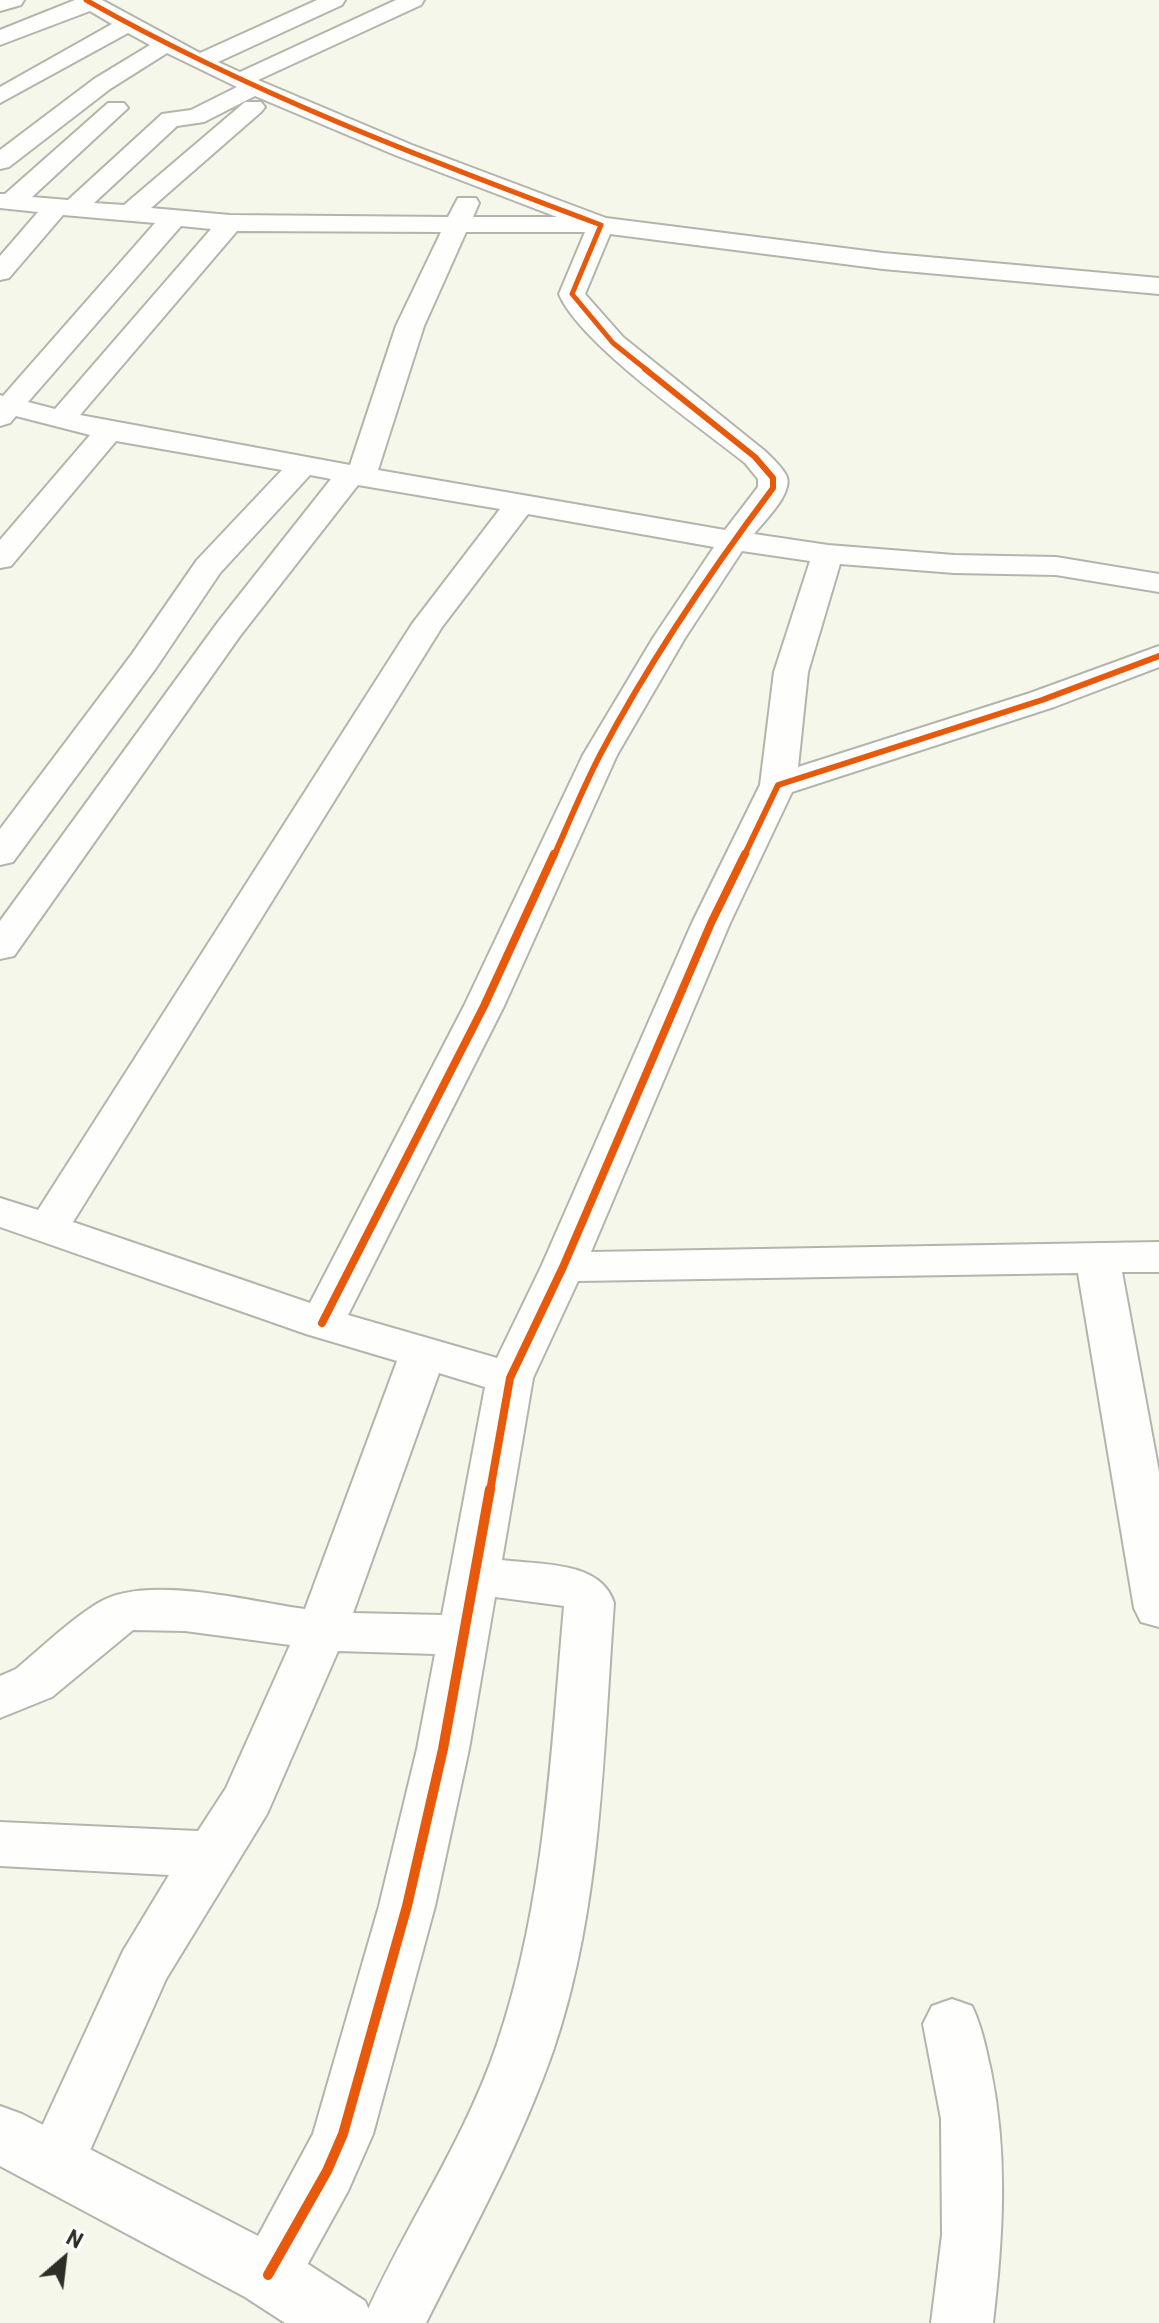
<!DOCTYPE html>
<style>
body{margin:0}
#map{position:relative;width:1159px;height:2323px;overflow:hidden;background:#f6f7eb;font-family:Barlow,sans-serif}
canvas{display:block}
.north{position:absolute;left:24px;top:2219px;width:80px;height:80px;-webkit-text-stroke:6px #fff;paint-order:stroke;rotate:28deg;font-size:22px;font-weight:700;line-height:32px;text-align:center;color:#2d2e26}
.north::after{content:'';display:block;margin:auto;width:28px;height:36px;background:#2d2e26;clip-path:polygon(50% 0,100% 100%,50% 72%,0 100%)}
</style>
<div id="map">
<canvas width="1159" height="2323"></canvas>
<div class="north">N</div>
</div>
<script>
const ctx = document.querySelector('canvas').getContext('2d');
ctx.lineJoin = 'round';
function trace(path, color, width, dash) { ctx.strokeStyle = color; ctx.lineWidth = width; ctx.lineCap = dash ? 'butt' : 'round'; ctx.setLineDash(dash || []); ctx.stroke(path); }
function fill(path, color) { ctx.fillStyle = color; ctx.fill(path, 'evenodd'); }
const minor = new Path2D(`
 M0,0H24L21,5L0,11Z
 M75,0H102L200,53L317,0H345L342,5L218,62L240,72L396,0H424L421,5L258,80L412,145L606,218L883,253L1159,278V294L883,269L610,234L585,294L623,337L765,451C772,458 781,466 786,475C795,492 764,521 754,534L828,545L954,555L1056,557L1159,574V592L1056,575L954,573L840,564L808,672L798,767L1030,693L1159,646V667L1054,707L792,792L730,923L591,1252L1159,1242V1272H1122L1159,1472V1627L1141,1622L1134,1608L1078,1273L578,1281L533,1378L502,1560C538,1565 601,1560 614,1603C603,1751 602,1906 554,2048C521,2144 471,2233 426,2323H362C403,2228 464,2143 497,2044C545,1903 551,1753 564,1606L495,1597L469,1749L435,1906L373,2134L348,2191L290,2296L268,2304L246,2296L237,2275L313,2134L379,1906L417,1749L435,1654L338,1651L267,1814L166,1979L76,2182L55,2190L34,2182L25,2163L123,1951L169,1875L0,1866V1822L198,1831L226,1788L290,1645L185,1631L133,1630L52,1697L0,1718V1676L16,1669C42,1647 69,1621 98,1603C146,1573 251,1602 305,1609L397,1361L306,1334L0,1227V1198L38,1210L412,624L500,509L358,485L240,636L14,956L0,959V921L218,622L331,479L310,475L220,573L156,668L13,862L0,865V829L132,654L197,560L282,470L116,441L11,566L0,568V540L90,435L16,416L10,423L0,426V395L3,396L155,223L63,215L9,278L0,280V256L38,212L0,208V194H5L108,103H124L128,108L32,197L68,200L162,114L191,110L237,87L167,53L110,89L9,167L0,169V150L94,79L150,45L128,33L0,103V87L112,24L90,11L0,45V30ZM255,96L395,155L557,217H473L479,203L476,198H458L448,217L230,215L151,208L261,112L265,107L261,102H245L124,205L94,203L177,126L204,122ZM181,226L211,229L55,409L28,402ZM237,231L441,232L396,326L350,465L80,415ZM466,232H585L559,294C579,343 700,427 745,463L758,479V487L725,530L378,470L424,326ZM528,514L714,547L653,638L583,755L464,1006L310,1303L73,1222L442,627ZM742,551L810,561L774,672L760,785L692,923L541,1267L497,1358L348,1315L504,1006L617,755L685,638ZM439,1373L485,1387L442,1615L353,1613Z
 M952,1999L972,2006C982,2027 986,2049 991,2071C1008,2155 1003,2238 993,2323H931L942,2235L941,2119L923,2024L932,2006Z`);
const tertiary = new Path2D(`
 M0,2106L22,2114L291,2253L365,2301L375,2323H285L245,2297L0,2166Z`);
const cyclewayFar3 = new Path2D(`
 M86,0C250,93 425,159 601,225L572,294L613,343L648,371`);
const cyclewayFar2 = new Path2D(`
 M554,856C569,822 583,788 600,755C649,662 710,572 773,488V478L755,457L645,369
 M744,856L778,785L1042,700L1159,656`);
const cyclewayFar1 = new Path2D(`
 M322,1323L484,1006L554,854
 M490,1491L510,1378L563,1267L711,923L745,854`);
const cycleway = new Path2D(`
 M268,2275L327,2171L343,2134L407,1906L443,1749L490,1489`);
trace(minor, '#b3b4ab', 4);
trace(tertiary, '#b3b4ab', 4);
fill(minor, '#fefefc');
fill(tertiary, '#fefefc');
trace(cyclewayFar3, '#e8590c', 5);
trace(cyclewayFar2, '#e8590c', 6);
trace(cyclewayFar1, '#e8590c', 8);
trace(cycleway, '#e8590c', 10);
</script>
